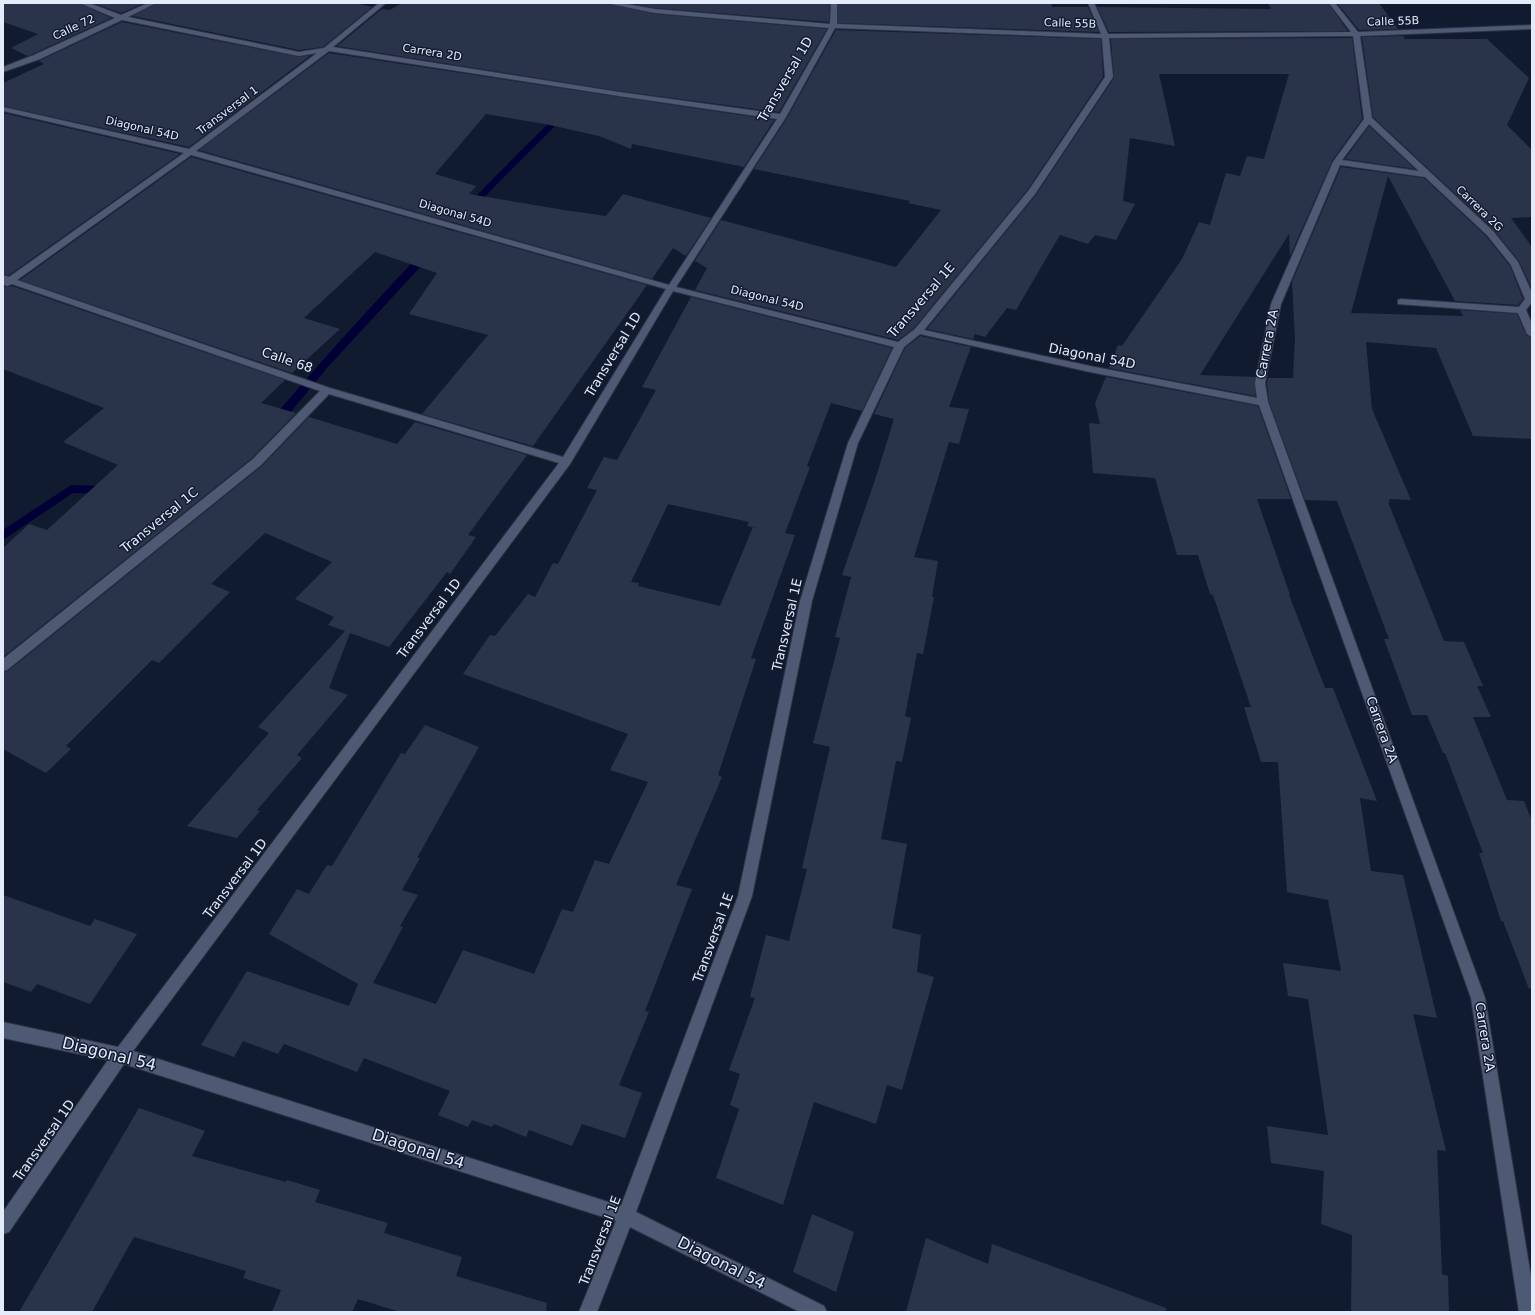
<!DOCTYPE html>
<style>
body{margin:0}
#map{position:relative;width:1535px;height:1315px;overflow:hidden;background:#111b30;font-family:"DejaVu Sans",sans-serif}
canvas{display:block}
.frame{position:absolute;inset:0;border:4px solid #e4ebfb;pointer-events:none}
</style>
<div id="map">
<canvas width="1535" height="1315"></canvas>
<div class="frame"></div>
</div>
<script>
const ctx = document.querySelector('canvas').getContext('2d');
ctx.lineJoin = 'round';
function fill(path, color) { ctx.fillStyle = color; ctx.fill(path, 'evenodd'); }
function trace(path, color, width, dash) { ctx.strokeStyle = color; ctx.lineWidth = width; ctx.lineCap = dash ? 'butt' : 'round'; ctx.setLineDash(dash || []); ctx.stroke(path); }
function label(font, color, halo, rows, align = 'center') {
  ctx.font = font + ' "DejaVu Sans",sans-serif'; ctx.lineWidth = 3; ctx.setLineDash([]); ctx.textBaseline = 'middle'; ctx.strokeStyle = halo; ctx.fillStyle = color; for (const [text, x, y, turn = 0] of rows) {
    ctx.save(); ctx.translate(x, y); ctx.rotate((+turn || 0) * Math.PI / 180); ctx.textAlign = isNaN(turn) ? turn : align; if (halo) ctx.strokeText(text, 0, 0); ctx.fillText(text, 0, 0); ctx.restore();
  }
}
const stream = new Path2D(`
 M561,111H567L568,113L494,187L327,368L279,426H271L270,423L271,420C362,313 460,210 561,111Z
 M71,485L109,486L113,487L115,490L113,493L109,494L73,493L3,540V530Z`);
const building = new Path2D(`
 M3,3H79L111,18L28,56L11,48L38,34L3,22Z
 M93,3H144L121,13Z
 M157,3H356L372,7L323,47L299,50L133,16Z
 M402,3H605L655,14L827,29L779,112L619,91L337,46L382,9L390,10Z
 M630,3H830L829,22L655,8Z
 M838,3H1051L1052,7H1088L1099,32L838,23Z
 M1268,3H1328L1348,31L1109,32L1097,7L1271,9Z
 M1337,3H1379L1398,29L1359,30Z
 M122,22L299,57L311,55L189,147L3,106V83L44,64L39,61Z
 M836,30L1101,39L1103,77L1028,189L914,328L898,340L695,290L707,268L695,261L721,220L896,267L941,210L908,203L910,201L754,169L787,118Z
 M1403,36L1405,39H1487L1529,78L1507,125L1532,150V217L1511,218L1532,247V289L1519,261L1494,230L1373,117L1362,37Z
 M1352,38L1362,119L1332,161L1290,256L1289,234L1200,375L1255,377V396L1109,368L1118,345L1122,346L1182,259L1199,222L1210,225L1226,173L1240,176L1247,156L1264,159L1289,74H1159L1175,146L1130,138L1123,201L1135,204L1116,240L1095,235L1088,244L1060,235L1016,310L1007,308L985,337L975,334L973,339L927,329L1036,195L1114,78L1111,39Z
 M329,53L619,97L774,120L744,167L632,144L631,149L599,136L550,125L486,114L435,174L476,186L469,194L564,210L606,216L623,194L711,218L686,256L673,248L652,279L199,150Z
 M3,113L180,154L9,275L3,274Z
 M1369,126L1415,169L1345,159Z
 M191,157L647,285L533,446L422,414L488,335L409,314L437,273L375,252L304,318L340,329L292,373L20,280Z
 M1341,167L1424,178L1486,236L1510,266L1523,299L1518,305L1455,301L1388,176L1351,313L1463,316L1460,310L1517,314L1526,335L1532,338V439L1473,436L1436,348L1366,342L1372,409L1411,500L1389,499L1390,502H1388L1444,641L1464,642L1483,686H1477L1491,717H1473L1507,800L1524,801L1532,821V988L1529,989L1503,921H1501L1479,853H1483L1445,753H1443L1427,715H1412L1384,639H1389L1337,501L1305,500L1269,402L1267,383L1268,378H1293L1295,338L1292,282Z
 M3,286L8,287L12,286L285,380L261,403L296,413L252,458L3,657V548L29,524L47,530L118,465L63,442L104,408L3,369Z
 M691,297L892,348L862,411L831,403L807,466L810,467L785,533L795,535L751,658L756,659L718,775L722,777L676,885L692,889L645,1011L649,1012L619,1085L642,1093L625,1138L582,1124L572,1146L529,1130L526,1137L494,1124L492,1127L472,1120L468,1127L438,1115L450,1091L364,1058L357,1072L284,1044L278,1054L243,1041L234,1057L201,1045L247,971L349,1006L358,984L269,934L297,889L309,894L327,865L332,866L401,753L405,754L425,725L479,747L417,858H420L402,890L418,895L400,926L403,927L373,983L436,1004L463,950L534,974L562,909L573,912L595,860L609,864L648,782L610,770L628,734L463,674L490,635L495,636L528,594L535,597L553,563L558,564L597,490L587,488L604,457L617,460L656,390L642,387ZM668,504L749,522L747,526L757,528L753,527L720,606L638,586L639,583L631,582Z
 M920,336L971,347L949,407L969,409L959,444L949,442L914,557L938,561L932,597H934L923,654L917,653L905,716L911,718L902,762L896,761L881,839L907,844L892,928L921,935L917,972L934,977L902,1090L887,1085L876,1124L814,1102L783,1205L716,1178L739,1109L730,1105L740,1074L729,1070L755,998L750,997L766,935L789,941L807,869L802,868L830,747L813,743L840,638L835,637L851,577L842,575L875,480L894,419L874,414L905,348Z
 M1106,377L1258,406L1291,499H1257L1290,595H1289L1325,688H1333L1377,801L1360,798L1371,871L1403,875L1437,1018L1413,1014L1446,1151L1437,1150L1442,1274L1448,1276L1449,1312H1351L1352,1235L1321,1224L1324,1171L1271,1163L1267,1126L1328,1135L1308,999L1288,996L1283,963L1341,971L1328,900L1287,892L1278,762H1261L1244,707H1251L1213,595L1210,594L1198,555H1177L1155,478L1093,473L1089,423L1100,424L1095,403Z
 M309,417L397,444L415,422L527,455L468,535L476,537L450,574L447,572L389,647L350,633L329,688L348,695L297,755L302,758L257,810L260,811L237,838L187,826L269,733L258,727L345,631L328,625L334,617L295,599L332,562L265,533L211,584L230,592L159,663L152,660L66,746L71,749L46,773L3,749V672L8,671L262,466Z
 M3,895L90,926L95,919L137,934L90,1004L37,984L31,992L3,982Z
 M139,1108L205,1131L192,1156L286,1182L287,1180L320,1190L315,1202L388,1223L384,1233L462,1257L456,1276L547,1303L546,1312H400L358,1299L352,1312H272L281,1290L243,1278L246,1271L134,1237L92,1312H19Z
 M812,1214L854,1232L836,1292L793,1272Z
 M926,1238L988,1264L992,1244L1166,1308V1312H906Z`);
const minor = new Path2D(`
 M80,3H89L121,15L148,3H156L128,17L299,52L324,48L379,3H386L333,47L619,92L780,114L829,28L655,13L606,3H621L655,9L830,24L831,3H837V24L1101,34L1088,3H1094L1108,34L1351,32L1329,3H1335L1358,32L1532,25V29L1360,36L1372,118L1493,231L1518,262L1532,293V302L1526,310L1532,324V337L1527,334L1518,313L1398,304V300L1401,299L1519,307L1525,299L1511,265L1487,235L1425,177L1340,165L1281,304L1265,383L1268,402L1485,998L1532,1283V1312H1519L1471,998L1259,405L1090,372L920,334L904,347L858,443L812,601L752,896L636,1212L824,1306L827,1312H800L630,1227L597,1312H579L616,1221L124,1064L9,1232L3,1234V1212L108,1060L3,1038V1022L118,1047L559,463L329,394L261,465L7,670L3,671V659L253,459L320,391L12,284L7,286L3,284V275L9,277L184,153L3,111V107L189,149L317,53L299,56L122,20L40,59L3,72V67L34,55L115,18ZM835,28L1102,38L1105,77L1029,190L915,329L898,342L676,287L786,117ZM1353,36L1364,119L1333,162L1271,304L1255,383L1257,398L1090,366L924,330L1035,194L1113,77L1109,38ZM329,51L619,96L777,119L669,285L196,151ZM1369,124L1419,171L1342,160ZM191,155L666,289L563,457L330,388L17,280ZM673,291L894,347L848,443L800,601L738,896L621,1206L133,1051L570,464Z`);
const farStreetnames = [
 ["Calle 55B",1393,22,-2],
 ["Calle 55B",1070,24,2],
 ["Calle 72",74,28,-25],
 ["Carrera 2D",432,53,9],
 ["Transversal 1",228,111,-37],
 ["Diagonal 54D",142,129,13],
 ["Carrera 2G",1479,209,44],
 ["Diagonal 54D",455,214,16],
 ["Diagonal 54D",767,299,14]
];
const streetNames = [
 ["Transversal 1D",786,80,-60],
 ["Transversal 1E",922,301,-49],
 ["Carrera 2A",1268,344,-79],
 ["Transversal 1D",614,355,-59],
 ["Diagonal 54D",1092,357,11],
 ["Calle 68",287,361,19],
 ["Transversal 1C",160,521,-39],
 ["Transversal 1D",430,619,-53],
 ["Transversal 1E",788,625,-77],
 ["Carrera 2A",1381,730,70],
 ["Transversal 1D",236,879,-53],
 ["Transversal 1E",714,938,-70],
 ["Carrera 2A",1484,1037,81],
 ["Transversal 1D",45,1141,-55],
 ["Transversal 1E",601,1241,-69]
];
const nearStreetnames = [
 ["Diagonal 54",109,1055,14],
 ["Diagonal 54",418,1150,18],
 ["Diagonal 54",721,1264,27]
];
fill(stream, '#010036');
fill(building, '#29344b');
trace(minor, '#2e3345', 2);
fill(minor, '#4e5a73');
label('11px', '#e4ebfb', '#111b30', farStreetnames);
label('13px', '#e4ebfb', '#111b30', streetNames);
label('16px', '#e4ebfb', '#111b30', nearStreetnames);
</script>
